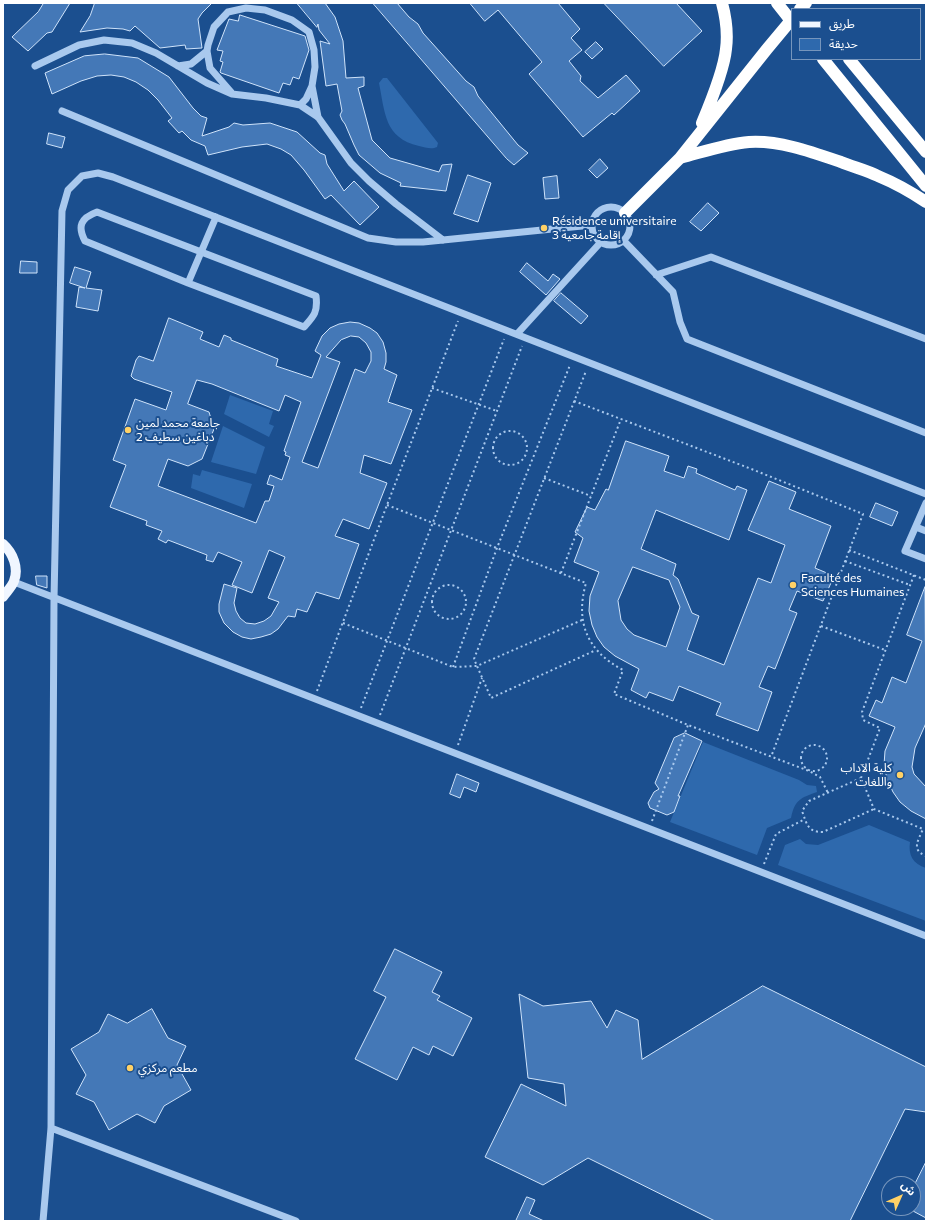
<!DOCTYPE html>
<meta charset="utf-8">
<style>
body{margin:0}
#map{position:relative;width:929px;height:1224px;overflow:hidden;background:#1b4f8f;font-family:Commissioner,"Noto Sans Arabic",sans-serif}
canvas{display:block}
.frame{position:absolute;inset:0;border:4px solid #fff;pointer-events:none}
.legend{position:absolute;left:791px;top:8px;width:130px;height:52px;box-sizing:border-box;background:#1b4f8f;border:1px solid #7695bc;margin:0;padding:5px 7px;list-style:none;font-size:12px;color:#fff}
.legend li{display:flex;align-items:center;gap:8px;height:20px}
.legend b{width:20px;border:1px solid #7695bc}
.north{position:absolute;left:881px;top:1176px;width:40px;height:40px;box-sizing:border-box;background:#1b4f8f;border:1px solid #7695bc;border-radius:50%;rotate:45deg;font-size:11px;font-weight:700;line-height:16px;text-align:center;color:#fff}
.north::after{content:'';display:block;margin:auto;width:14px;height:18px;background:#ffd166;clip-path:polygon(50% 0,100% 100%,50% 72%,0 100%)}
</style>
<div id="map">
<canvas width="929" height="1224"></canvas>
<div class="frame"></div>
<ul class="legend">
<li><b style="height:5px;background:#f0f6ff"></b>طريق</li>
<li><b style="height:11px;background:#2e69ad"></b>حديقة</li>
</ul>
<div class="north">ش</div>
</div>
<script>
const ctx = document.querySelector('canvas').getContext('2d');
ctx.lineJoin = 'round';
function fill(path, color) { ctx.fillStyle = color; ctx.fill(path, 'evenodd'); }
function trace(path, color, width, dash) { ctx.strokeStyle = color; ctx.lineWidth = width; ctx.lineCap = dash ? 'butt' : 'round'; ctx.setLineDash(dash || []); ctx.stroke(path); }
function label(font, color, halo, rows, align = 'center') {
  ctx.font = font + ' Commissioner,"Noto Sans Arabic",sans-serif'; ctx.lineWidth = 4; ctx.setLineDash([]); ctx.textBaseline = 'middle'; ctx.strokeStyle = halo; ctx.fillStyle = color; for (const [text, x, y, turn = 0] of rows) {
    ctx.save(); ctx.translate(x, y); ctx.rotate((+turn || 0) * Math.PI / 180); ctx.textAlign = isNaN(turn) ? turn : align; if (halo) ctx.strokeText(text, 0, 0); ctx.fillText(text, 0, 0); ctx.restore();
  }
}
const green = new Path2D(`
 M383,78H387L438,143L437,147C431,150 425,147 419,146C384,138 385,112 379,83Z
 M230,395L273,411L269,424L274,426L269,437L224,414Z
 M223,426L265,447L256,474L211,462Z
 M202,470L252,484L244,508L191,488L193,474L200,476Z
 M703,742L799,780L807,785L816,786L817,792C801,798 795,799 791,818L767,828L757,855L670,822Z
 M869,825L910,842C908,855 913,864 926,868V921L778,865L785,845L800,839L806,844L818,845Z`);
const building = new Path2D(`
 M44,3H70L52,32L47,33L28,51L12,37L38,12Z
 M95,3H212L202,13L198,19L202,48L186,49L185,45L160,48L135,26L130,31L123,29L107,28L80,32L90,16Z
 M297,3H325L335,17L343,41L346,78L364,77V86L358,88L372,140L390,158L439,172L442,165L452,164L446,191L400,186L401,183L380,173L359,155L354,145L345,124L342,120L340,115L342,111L337,84L326,86L320,41L330,44L319,30L318,24L317,27Z
 M373,3H397L409,17L418,24L423,33L466,81L474,87L478,96L518,145L528,153L514,165L507,159Z
 M470,3H558L580,29L571,38L582,50L569,61L581,76L580,81L598,98L626,75L640,91L614,115L612,113L583,137L529,74L542,62L498,10L485,21Z
 M604,3H676L702,31L664,66Z
 M240,15L305,36L309,50L299,79L293,77L290,85L283,83L279,93L221,73L220,72L223,62L220,61L223,51L217,50L229,19L238,21Z
 M596,42L603,49L592,59L585,52Z
 M105,54L138,58L169,77L193,108L201,116L207,118L202,136L229,127L234,123L243,125L270,123L297,132L320,153L325,155L327,164L344,191L354,181L379,207L360,225L331,195L325,199L304,170L291,155L281,149L267,144L242,147L208,155L205,146L191,140L182,131L179,133L168,121L172,118L158,100L148,90L136,82L124,77L111,75L97,76L81,81L52,94L45,73L84,56Z
 M49,133L65,137L62,148L47,144Z
 M600,159L608,168L597,178L589,170Z
 M468,175L491,183L478,222L454,214Z
 M557,176L559,198L545,199L543,178Z
 M708,203L719,213L701,231L690,222Z
 M21,261L37,262V273H20Z
 M527,263L548,281L553,274L560,279L546,295L520,272Z
 M75,267L91,272L86,288L102,290L98,311L76,307L79,287L85,288L70,283Z
 M561,293L588,316L581,324L554,301Z
 M169,318L203,332L200,339L219,347L224,335L231,338V340L278,359L276,366L312,378L321,355L315,351L322,336L330,328L339,324L350,322L359,323L370,328L377,333L383,342L386,353V362L384,369L397,375L388,402L412,410L391,464L364,455L360,473L387,483L369,529L343,519L335,536L359,544L339,599L316,592L307,612L297,609L295,617L288,616L278,629L271,634L261,637L251,639L242,637L233,632L224,623L219,612V604L224,584L237,588L234,603L236,611L240,618L246,623L255,624L264,621L271,616L279,602L268,598L285,557L269,550L252,593L232,585L242,562L218,552L213,562L206,560L207,555L168,540L166,543L158,539L162,531L146,525L147,521L110,507L126,465L113,460L135,399L166,410L172,392L134,379L131,376L136,360L139,356L153,361ZM351,336L359,337L366,343L371,352V361L365,373L355,369L318,468L302,462L340,362L326,357L341,340ZM197,380L212,384L279,411L285,395L301,402L284,451L286,452L285,455L290,457L282,480L270,475L267,484L274,486L269,501H265L256,523L158,486L168,459L188,466L202,459L216,424L212,422L209,412L188,404Z
 M626,441L669,456L664,471L684,478L688,466L697,469L696,473L735,490L737,486L747,490L729,540L656,510L641,549L676,564L673,575L678,579L692,613L699,616L687,650L724,665L758,578L771,583L785,545L748,530L769,481L796,492L789,509L831,526L815,568L834,576L823,601L797,591L789,610L797,613L775,669L768,666L759,687L772,692L758,731L716,715L721,703L679,686L673,701L649,692L646,698L631,690L639,669L615,656L604,647L597,637L592,625L589,611L590,596L599,572L574,562L583,538L575,532L587,507L595,510L606,489L608,490ZM633,567L669,580L680,607L666,647L634,635L627,629L621,620L618,601Z
 M876,503L898,512L892,526L870,517Z
 M36,576H47V588L37,585Z
 M925,587L926,723L915,748L912,767L914,774L926,787V819L911,811L900,802L893,792L887,779L884,765L885,751L895,727L869,716L876,700L882,703L892,677L906,683L922,641L907,635Z
 M685,733L702,741L678,796H680L674,812L667,815L650,808L648,803L654,792L659,789L655,783L674,738Z
 M457,774L479,783L476,792L464,787L460,798L450,794Z
 M395,949L442,972L432,992L440,996L437,1000L472,1018L453,1056L433,1046L429,1055L413,1047L397,1080L355,1059L386,997L374,991Z
 M763,986L926,1067V1112L905,1109L850,1221H715L588,1158L543,1185L485,1157L521,1084L566,1106L564,1084L528,1078L519,994L543,1006L591,1001L607,1028L616,1010L638,1020L642,1059Z
 M152,1009L168,1038L186,1046L177,1065L191,1090L164,1106L155,1123L137,1114L109,1130L94,1102L76,1094L86,1075L71,1049L99,1032L108,1014L127,1023Z
 M926,1162V1218L913,1211V1188Z
 M527,1197L535,1200L529,1214L544,1221H516Z`);
const path = new Path2D(`
 M432,388L497,411
 M574,401L754,470L863,514L771,757
 M493 448a17 17 0 1 1 34 0a17 17 0 1 1-34 0Z
 M544,478L591,496
 M387,505L586,583C575,622 587,651 623,670L614,694L688,725L809,771L820,777L828,793
 M849,550L926,580
 M845,561L910,585
 M561,573L621,419
 M914,575L862,712L863,720L880,728L861,778L874,809L923,829C918,841 911,850 926,856
 M432 602a17 17 0 1 1 34 0a17 17 0 1 1-34 0Z
 M582,620L477,666L491,698L596,650
 M343,623L453,667L477,666L474,659L586,371
 M821,626L885,650
 M453,667L497,548L570,365
 M317,691L387,505L458,321
 M361,708L504,339
 M380,715L522,346
 M801 758a13 13 0 1 1 26 0a13 13 0 1 1-26 0Z
 M458,745L482,678
 M861,778L809,801L802,811C807,824 807,832 823,832L874,809
 M652,821L688,725
 M764,864L776,834L805,819`);
const minor = new Path2D(`
 M35,66L79,45L104,40L132,43L156,53L207,83L232,94L266,98L300,105L318,117L351,163L369,181L396,204L443,240
 M178,66L191,64L207,51
 M231,92L210,68L207,51L208,45L214,27L228,12L246,8L265,10L292,20L309,32L314,50L315,67L312,86L318,117
 M300,105L306,99L312,86
 M62,111L368,238L396,242H423L592,225
 M592 226a19 19 0 1 1 38 0a19 19 0 1 1-38 0Z
 M97,212L316,296C318,312 314,316 304,327L188,283L85,241C77,226 81,218 97,212Z
 M624,241L673,292L680,322L687,339L926,433
 M656,275L711,257L926,339
 M188,283L216,217
 M517,334L600,243
 M926,503L905,551L926,559
 M916,527L926,531
 M14,582L926,936
 M51,1128L296,1221
 M43,1221L51,1128L54,599L62,211L68,190L82,176L98,173L113,177L926,494`);
const major = new Path2D(`
 M3,544C13,553 19,568 14,581C12,587 6,592 3,597`);
const highway = new Path2D(`
 M777,3L792,22
 M800,9L806,3
 M823,59L926,186
 M849,59L926,152
 M702,123C710,104 724,70 726,49C728,34 726,18 722,3
 M680,158C703,152 725,144 749,142C779,140 812,152 841,162C853,167 866,170 878,176C895,183 911,192 926,202
 M625,213L680,158L767,49L792,19`);
const markers = [
 [544,228,4,"#ffd166"],
 [128,430,4,"#ffd166"],
 [793,585,4,"#ffd166"],
 [900,775,4,"#ffd166"],
 [130,1068,4,"#ffd166"]
];
const poiNames = [
 ["Résidence universitaire",552,221],
 ["إقامة جامعية 3",552,235],
 ["جامعة محمد لمين",136,423],
 ["دباغين سطيف 2",136,437],
 ["Faculté des",801,578],
 ["Sciences Humaines",801,592],
 ["كلية الآداب",892,768,"right"],
 ["واللغات",892,782,"right"],
 ["مطعم مركزي",138,1068]
];
fill(green, '#2e69ad');
fill(building, '#4478b7');
trace(building, '#cfe3fa', 1);
trace(path, '#a9c9ee', 2, [2, 3]);
trace(minor, '#a9c9ee', 7);
trace(major, '#f0f6ff', 10);
trace(highway, '#fff', 12);
for (const [x, y, r, color] of markers) { const dot = new Path2D(); dot.arc(x, y, r, 0, 2 * Math.PI); ctx.fillStyle = color; ctx.fill(dot); trace(dot, '#1b4f8f', 1.5); }
label('12px', '#fff', '#1b4f8f', poiNames, 'left');
</script>
